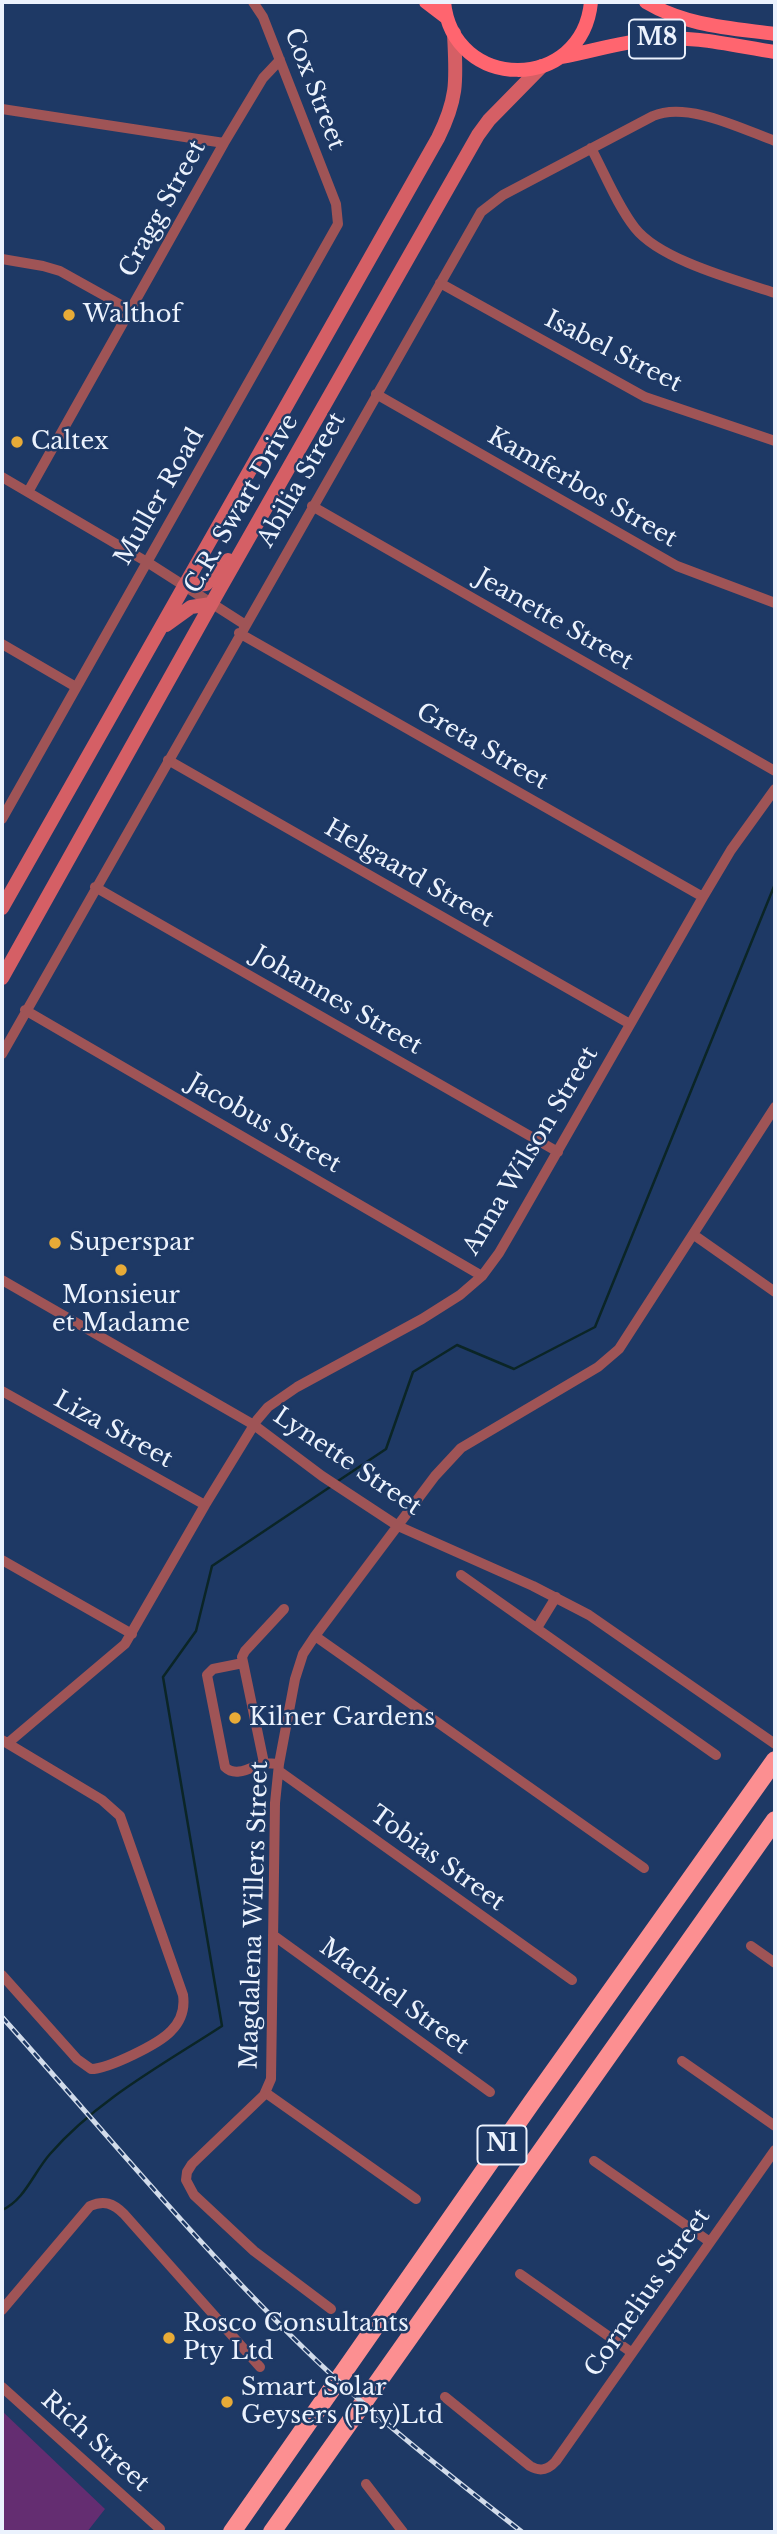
<!DOCTYPE html>
<style>
body{margin:0}
#map{position:relative;width:777px;height:2534px;overflow:hidden;background:#1e3965;font-family:"Libre Baskerville",serif}
canvas{display:block}
.frame{position:absolute;inset:0;border:4px solid #ebf2fd;pointer-events:none}
</style>
<div id="map">
<canvas width="777" height="2534"></canvas>
<div class="frame"></div>
</div>
<script>
const ctx = document.querySelector('canvas').getContext('2d');
ctx.lineJoin = 'round';
function fill(path, color) { ctx.fillStyle = color; ctx.fill(path, 'evenodd'); }
function trace(path, color, width, dash) { ctx.strokeStyle = color; ctx.lineWidth = width; ctx.lineCap = dash ? 'butt' : 'round'; ctx.setLineDash(dash || []); ctx.stroke(path); }
function label(font, color, halo, rows, align = 'center') {
  ctx.font = font + ' "Libre Baskerville",serif'; ctx.lineWidth = 5; ctx.setLineDash([]); ctx.textBaseline = 'middle'; ctx.strokeStyle = halo; ctx.fillStyle = color; for (const [text, x, y, turn = 0] of rows) {
    ctx.save(); ctx.translate(x, y); ctx.rotate((+turn || 0) * Math.PI / 180); ctx.textAlign = isNaN(turn) ? turn : align; if (halo) ctx.strokeText(text, 0, 0); ctx.fillText(text, 0, 0); ctx.restore();
  }
}
const green = new Path2D(`
 M2,2411L105,2509L87,2532H2Z`);
const stream = new Path2D(`
 M338,1481L386,1449L413,1372L457,1345L514,1369L595,1327L775,884
 M2,2210C24,2201 34,2172 50,2154C97,2100 162,2065 222,2026L163,1677L196,1631L212,1566L333,1485`);
const minor = new Path2D(`
 M2,109L224,143
 M591,148C605,174 617,205 635,228C660,260 736,280 775,293
 M2,259L43,266L60,271L130,310
 M440,283L645,397L775,441
 M376,394L677,566L775,603
 M2,477L147,562L244,624
 M28,492L224,143L263,78L280,60
 M312,506L775,771
 M239,633L703,897
 M2,644L76,687
 M168,760L630,1024
 M2,819L338,224L336,204L263,17L253,2
 M95,887L558,1152
 M25,1010L482,1276
 M2,1054L481,212L503,195L653,116C687,101 742,129 775,141
 M694,1235L775,1292
 M2,1280L254,1425L322,1476L398,1526L533,1586L589,1615L775,1744
 M2,1391L205,1505
 M2,1560L132,1634
 M461,1575L716,1755
 M537,1628L556,1597
 M315,1636L644,1868
 M243,1663L213,1669L207,1675L225,1767C236,1778 251,1767 264,1763
 M2,1740L102,1800L120,1816L183,1995C185,2009 181,2021 171,2031C159,2044 108,2069 91,2069L77,2059L2,1975
 M8,1743L125,1644L205,1505L257,1420L268,1407L297,1387L422,1319L460,1295L482,1276L499,1253L517,1222L703,897L731,850L775,789
 M279,1764L264,1763L242,1657L245,1651L284,1609
 M279,1771L572,1980
 M273,1935L490,2092
 M751,1946L775,1963
 M682,2061L775,2126
 M266,2093L416,2199
 M594,2161L710,2242
 M520,2274L631,2352
 M331,2309L254,2251L194,2195L186,2180L187,2172L192,2164L264,2095L271,2079L275,1803L279,1764L295,1679L303,1654L315,1636L435,1476L461,1448L598,1367L619,1349L775,1107
 M2,2310L90,2206C104,2200 113,2203 124,2214L260,2367
 M2,2387L160,2529
 M445,2397L530,2466C540,2472 548,2470 556,2461L775,2150
 M366,2484L403,2532`);
const secondary = new Path2D(`
 M184,586L206,584L228,560
 M166,625L191,607L211,604
 M2,908L438,138C459,96 456,78 454,33
 M2,978L218,592L478,135L489,120L542,66`);
const primary = new Path2D(`
 M426,2L447,18
 M444,2C453,92 582,93 591,2
 M646,2C686,26 731,28 775,34
 M562,57C592,51 622,42 652,39C693,35 735,46 775,52`);
const motorway = new Path2D(`
 M232,2532L532,2102L775,1760
 M272,2532L775,1820`);
const rail = new Path2D(`
 M2,2017C106,2133 205,2254 318,2362C382,2423 452,2477 522,2532`);
const markers = [
 [69,315,7,"#e8ab37"],
 [17,442,7,"#e8ab37"],
 [55,1243,7,"#e8ab37"],
 [121,1270,7,"#e8ab37"],
 [235,1718,7,"#e8ab37"],
 [169,2338,7,"#e8ab37"],
 [227,2402,7,"#e8ab37"]
];
const shields = [
 [657,39,56],
 [502,2145,49]
];
const shieldNames = [
 ["M8",657,39],
 ["N1",502,2145]
];
const streetNames = [
 ["Cox Street",314,89,69],
 ["Cragg Street",163,209,-61],
 ["Isabel Street",613,352,27],
 ["Abilia Street",302,480,-60],
 ["Kamferbos Street",582,488,30],
 ["Muller Road",160,497,-60],
 ["C.R. Swart Drive",242,504,-60],
 ["Jeanette Street",554,620,30],
 ["Greta Street",482,747,30],
 ["Helgaard Street",409,874,30],
 ["Johannes Street",337,1001,30],
 ["Jacobus Street",264,1124,30],
 ["Anna Wilson Street",531,1151,-59],
 ["Liza Street",113,1430,29],
 ["Lynette Street",347,1462,34],
 ["Tobias Street",437,1859,36],
 ["Magdalena Willers Street",255,1915,-88],
 ["Machiel Street",394,1997,36],
 ["Cornelius Street",648,2293,-55],
 ["Rich Street",95,2442,42]
];
const poiNames = [
 ["Walthof",83,315],
 ["Caltex",31,442],
 ["Superspar",69,1243],
 ["Monsieur",121,1296,"center"],
 ["et Madame",121,1324,"center"],
 ["Kilner Gardens",249,1718],
 ["Rosco Consultants",183,2324],
 ["Pty Ltd",183,2352],
 ["Smart Solar",241,2388],
 ["Geysers (Pty)Ltd",241,2416]
];
fill(green, '#642d71');
trace(stream, '#0b2526', 2.5);
trace(minor, '#9f5456', 10);
trace(secondary, '#d55f65', 14);
trace(primary, '#ff656f', 14);
trace(motorway, '#fc8f91', 18);
trace(rail, '#d1dbea', 5);
trace(rail, '#1e3965', 2.5, [8]);
for (const [x, y, r, color] of markers) { const dot = new Path2D(); dot.arc(x, y, r, 0, 2 * Math.PI); ctx.fillStyle = color; ctx.fill(dot); trace(dot, '#1e3965', 2.5); }
for (const [x, y, w] of shields) { const box = new Path2D(); box.roundRect(x - w / 2, y - 19.5, w, 39, 5); ctx.fillStyle = '#1e3965'; ctx.fill(box); trace(box, '#ebf2fd', 2); }
label('bold 23px', '#ebf2fd', null, shieldNames);
label('24px', '#ebf2fd', '#1e3965', streetNames);
label('24px', '#ebf2fd', '#1e3965', poiNames, 'left');
</script>
